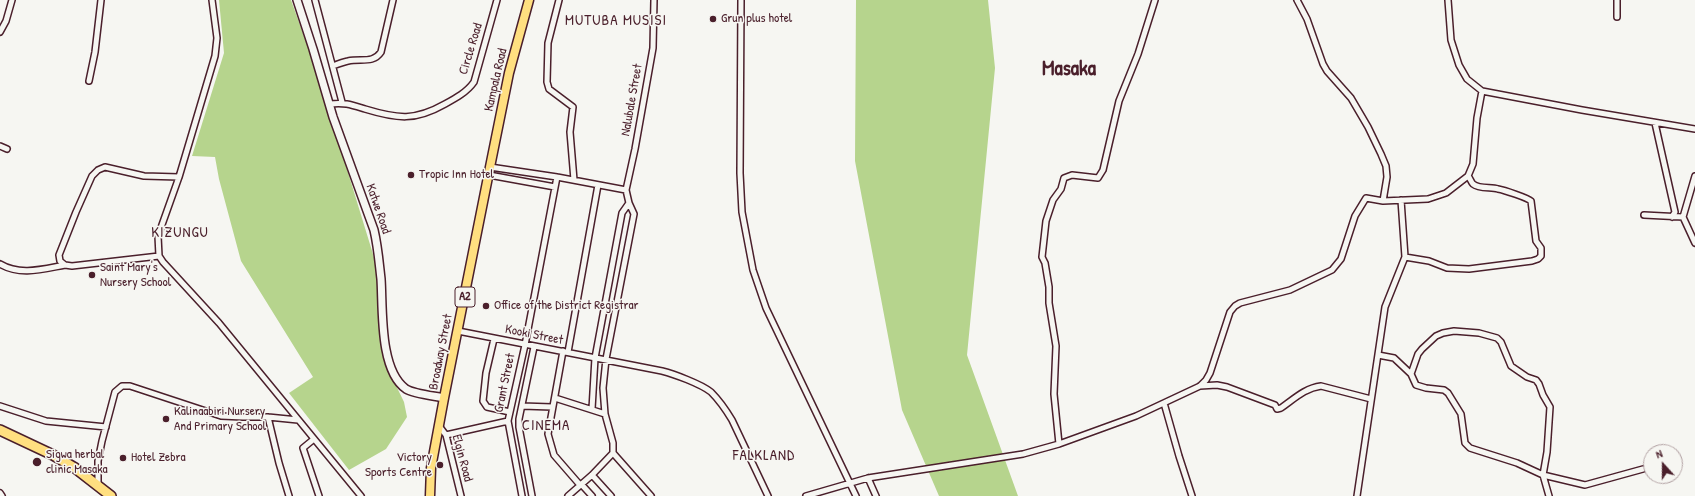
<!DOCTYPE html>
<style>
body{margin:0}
#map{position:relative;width:1695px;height:496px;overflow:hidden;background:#f6f6f2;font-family:"Patrick Hand",sans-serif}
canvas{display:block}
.north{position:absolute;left:1643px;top:444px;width:40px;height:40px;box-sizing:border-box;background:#f6f6f2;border:1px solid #b1a0a2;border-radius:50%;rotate:339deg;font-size:11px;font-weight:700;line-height:16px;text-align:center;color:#4a1f2b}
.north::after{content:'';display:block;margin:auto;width:14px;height:18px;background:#4a1f2b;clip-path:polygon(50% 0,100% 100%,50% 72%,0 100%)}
</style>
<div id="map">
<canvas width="1695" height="496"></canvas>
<div class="north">N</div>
</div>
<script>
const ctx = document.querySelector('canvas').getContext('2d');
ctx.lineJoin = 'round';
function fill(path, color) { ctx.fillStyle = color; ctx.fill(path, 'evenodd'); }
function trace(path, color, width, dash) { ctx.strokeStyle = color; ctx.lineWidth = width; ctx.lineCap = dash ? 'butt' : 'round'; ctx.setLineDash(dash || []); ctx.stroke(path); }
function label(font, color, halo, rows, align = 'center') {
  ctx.font = font + ' "Patrick Hand",sans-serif'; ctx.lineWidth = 3; ctx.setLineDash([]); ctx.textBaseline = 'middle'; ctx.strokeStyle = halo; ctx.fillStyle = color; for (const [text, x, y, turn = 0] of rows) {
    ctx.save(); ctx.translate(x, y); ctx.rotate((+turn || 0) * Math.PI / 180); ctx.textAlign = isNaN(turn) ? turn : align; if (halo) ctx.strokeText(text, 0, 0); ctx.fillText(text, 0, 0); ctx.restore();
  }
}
const green = new Path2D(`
 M219,0H291L320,81L380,277L386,365L404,402L407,417L386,449L349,470L289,393L313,377L241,261L219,179L215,157L192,156L224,53Z
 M856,0H988L995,68L967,355L1018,496H939L902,410L855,161Z`);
const street = new Path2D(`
 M212,0L217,38L215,56L179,177L158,236L159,256L163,262L219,323L361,496
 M315,0L342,102
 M559,0L548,43L547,82L549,89L573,107L570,132L574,180
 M741,0L740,173L742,212L753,270L766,308L856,496
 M1297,0L1307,19L1323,64L1327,71L1351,98L1368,127L1381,154L1386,166L1387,177L1383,201L1428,199L1446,193L1468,176L1473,164L1477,118L1482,91
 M1448,0L1451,40L1459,65L1467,79L1482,91L1582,110L1695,129
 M1617,0V17
 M0,32L6,21L12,0
 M333,66C338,64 343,62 348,61C361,58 373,64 381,52L393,0
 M89,81L95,52L101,0
 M330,104C344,102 352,105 365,109C398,119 415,121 445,104C456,98 467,92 474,82L497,0
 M1655,123L1675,212L1672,217
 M0,146L7,149
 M490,167L557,177L626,190
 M489,175L555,187
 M1695,176L1683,217L1695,243
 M1644,215L1683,217
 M159,256L72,266L65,265L60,261L59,255L76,212L92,176L98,170L105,167L144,176L179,177
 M1405,257L1429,261L1447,268L1469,269L1532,261L1538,259L1541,256V248L1536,241L1531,201C1528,198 1504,190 1498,189C1491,187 1479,189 1473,184C1471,182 1470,178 1468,176
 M0,264C20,276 43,269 65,265
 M458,331L662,371C674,374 701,384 711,392C719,400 726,410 732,420L768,496
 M494,339L486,373L483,401L487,407L510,412
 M563,351L548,434L554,455L580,485
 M568,352L598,185
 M1378,355L1394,358L1411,374L1416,385L1426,388L1444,390L1448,393L1461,414L1465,443L1470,448L1517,463L1543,475L1585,485L1643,469
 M1411,374L1418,354L1422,349L1436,336L1443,333L1454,331L1479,333L1497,338L1501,342L1511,366L1527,377L1536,380L1539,384L1543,395L1550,407L1547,452L1543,475L1549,496
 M1200,386L1217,385L1227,387L1275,405L1277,409L1281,408C1294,399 1305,388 1321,386L1371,399
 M555,398L605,414
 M1164,403L1179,456L1192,496
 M0,406L46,421L106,427
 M522,406L552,407
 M592,409L595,358L622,213L629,203
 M268,417L279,463L289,496
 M439,426L446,435L461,496
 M446,435L508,421
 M314,439L303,448L319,496
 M1059,444L1054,394L1056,346L1049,303V287L1045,263L1042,257L1046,221L1053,200L1061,189L1064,178L1072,175L1098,178L1103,170L1119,101L1138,54L1155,0
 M613,453L651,496
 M592,475L611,496
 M868,478L876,496
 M582,485L592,496
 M98,486V461L102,441L115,392L122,386H130L221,416L243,417H268L298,420
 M0,493L2,496
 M522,496L508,421L525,345L557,177
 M532,496L519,427V419L534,347
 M568,496L592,475L613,453V443L605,414L603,388L606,359L634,214L629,203L626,190L635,149L653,48L654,0
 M806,496L868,478L1023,454L1059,444L1136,416L1200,386L1206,380L1210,373L1230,312L1235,306L1240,303L1290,290L1332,270L1341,259L1355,216L1366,198L1383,201
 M1357,496L1385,307L1405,257L1401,200`);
const secondary = new Path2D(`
 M297,0L313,49L333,117L374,230C378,247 379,262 381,279C383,308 379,370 406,389C414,394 435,396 444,398`);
const primary = new Path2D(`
 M430,496L431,468L444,398L490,167L509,73L529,0`);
const highway = new Path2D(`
 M0,430L53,455L75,468L111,496`);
const markers = [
 [713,19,4,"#4a1f2b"],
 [411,175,4,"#4a1f2b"],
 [92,275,4,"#4a1f2b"],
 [486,306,4,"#4a1f2b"],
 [166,419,4,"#4a1f2b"],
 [123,458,4,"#4a1f2b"],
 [37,462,5,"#4a1f2b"],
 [440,465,4,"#4a1f2b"]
];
const shields = [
 [465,297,20]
];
const shieldNames = [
 ["A2",465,297]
];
const poiNames = [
 ["Grun plus hotel",721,19],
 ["Tropic Inn Hotel",419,175],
 ["Saint Mary's",100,268],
 ["Nursery School",100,283],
 ["Office of the District Registrar",494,306],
 ["Kalinaabiri Nursery",174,412],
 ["And Primary School",174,427],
 ["Sigwa herbal",46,455],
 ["clinic Masaka",46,470],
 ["Hotel Zebra",131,458],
 ["Victory",432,458,"right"],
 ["Sports Centre",432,473,"right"]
];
const streetNames = [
 ["Circle Road",471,49,-73],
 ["Kampala Road",496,80,-77],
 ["Nalubale Street",632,100,-80],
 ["Katwe Road",378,209,71],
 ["Kooki Street",534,335,11],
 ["Broadway Street",441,352,-79],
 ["Grant Street",505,383,-78],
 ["Elgin Road",462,458,75]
];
const quarterNames = [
 ["MUTUBA MUSISI",616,21],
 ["KIZUNGU",180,233],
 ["CINEMA",546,426],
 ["FALKLAND",764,456]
];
const townNames = [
 ["Masaka",1069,69]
];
fill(green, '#b6d48d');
trace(street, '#4a1f2b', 8);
trace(secondary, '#4a1f2b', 10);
trace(primary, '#4a1f2b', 11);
trace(highway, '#4a1f2b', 12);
trace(street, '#f6f6f2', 5);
trace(secondary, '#f6f6f2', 7);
trace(primary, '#ffdf80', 8);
trace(highway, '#ffdf80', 9);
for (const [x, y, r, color] of markers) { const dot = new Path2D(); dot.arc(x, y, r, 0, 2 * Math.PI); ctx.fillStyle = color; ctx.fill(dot); trace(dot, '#f6f6f2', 1.5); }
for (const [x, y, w] of shields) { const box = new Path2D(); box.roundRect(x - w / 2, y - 10, w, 20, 3); ctx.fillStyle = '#f6f6f2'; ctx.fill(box); trace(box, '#4a1f2b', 1); }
label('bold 12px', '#4a1f2b', null, shieldNames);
label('13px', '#4a1f2b', '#f6f6f2', poiNames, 'left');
label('13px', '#4a1f2b', '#f6f6f2', streetNames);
ctx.letterSpacing = '1px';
label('15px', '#4a1f2b', '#f6f6f2', quarterNames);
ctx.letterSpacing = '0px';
label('bold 21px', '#4a1f2b', '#f6f6f2', townNames);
</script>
